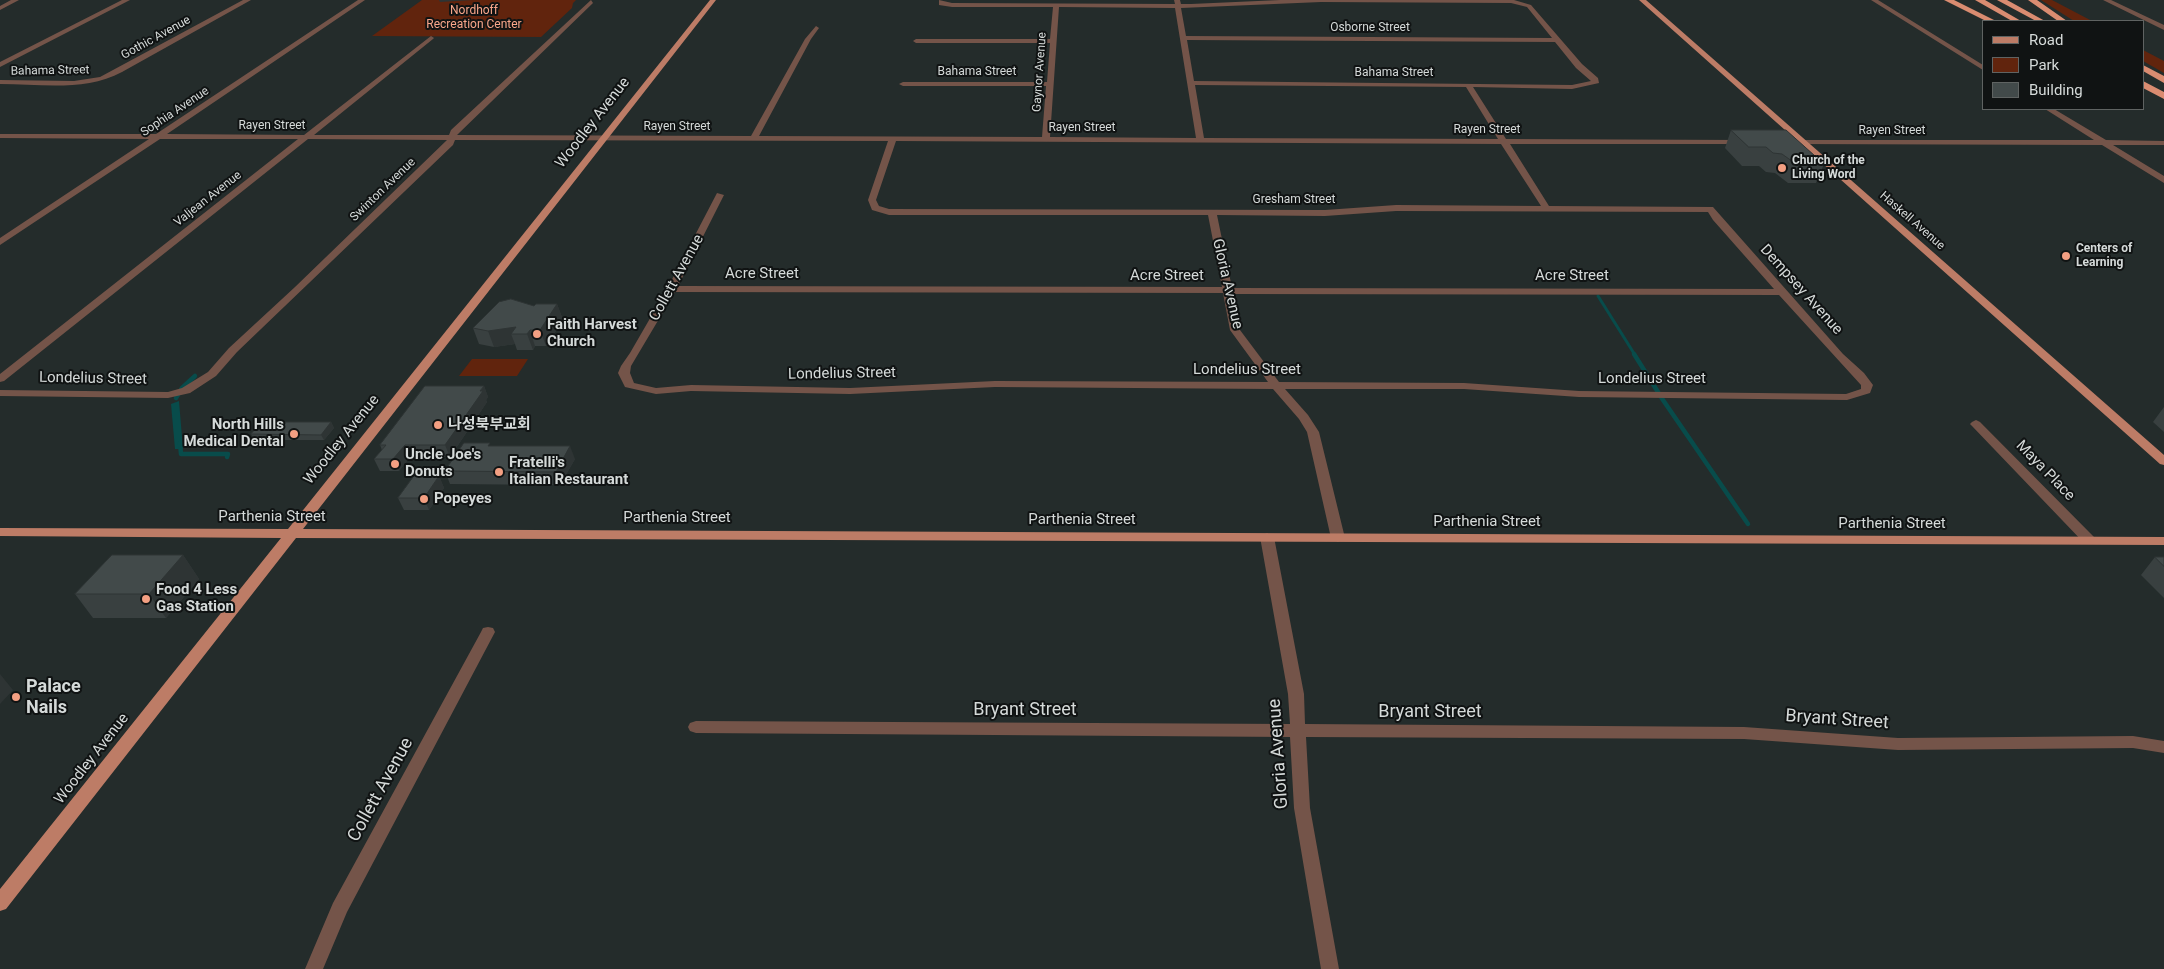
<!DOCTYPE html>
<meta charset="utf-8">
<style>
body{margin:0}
#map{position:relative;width:2164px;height:969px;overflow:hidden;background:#242c2b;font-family:Roboto,sans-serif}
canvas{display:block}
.legend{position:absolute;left:1982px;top:20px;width:162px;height:90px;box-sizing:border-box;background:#101313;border:1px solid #5f6362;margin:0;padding:6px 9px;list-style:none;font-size:15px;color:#d5dad9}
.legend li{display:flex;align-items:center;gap:10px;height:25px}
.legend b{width:25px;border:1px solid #5f6362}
</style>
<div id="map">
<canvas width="2164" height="969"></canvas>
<ul class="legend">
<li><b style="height:6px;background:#bd7c66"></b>Road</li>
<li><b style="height:14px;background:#61240d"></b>Park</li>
<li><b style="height:14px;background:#424a4a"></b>Building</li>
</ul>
</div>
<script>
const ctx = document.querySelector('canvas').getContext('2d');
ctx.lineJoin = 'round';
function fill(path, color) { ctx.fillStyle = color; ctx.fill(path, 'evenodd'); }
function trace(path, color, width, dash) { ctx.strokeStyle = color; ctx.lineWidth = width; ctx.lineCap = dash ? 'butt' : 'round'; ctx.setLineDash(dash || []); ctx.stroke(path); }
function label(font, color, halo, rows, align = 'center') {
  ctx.font = font + ' Roboto,"Noto Sans KR",sans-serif'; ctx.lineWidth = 4; ctx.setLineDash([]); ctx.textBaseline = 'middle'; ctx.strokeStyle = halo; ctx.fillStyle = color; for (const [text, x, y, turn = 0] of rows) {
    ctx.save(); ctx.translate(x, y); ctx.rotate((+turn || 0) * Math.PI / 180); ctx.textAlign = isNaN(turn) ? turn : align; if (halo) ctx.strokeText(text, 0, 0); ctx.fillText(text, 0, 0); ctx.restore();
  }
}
const green = new Path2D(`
 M422,0H576L573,3L572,8L541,37L372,36Z
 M2041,0H2052L2092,21H2074Z
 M2143,50L2164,61V73L2143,61Z
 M472,359H528L517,376H459Z`);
const water = new Path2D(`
 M179,401L183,449H175L171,404Z`);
const streamFar1 = new Path2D(`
 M1598,296L1635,355`);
const stream = new Path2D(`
 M1634,354L1663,400L1748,524
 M176,398L182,388L195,376
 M180,443L181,454H228L227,457`);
const minor = new Path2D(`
 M11,0H19L0,10V6Z
 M122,0H130L0,67V62Z
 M243,0H251L122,72C85,92 40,84 0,84V80L74,81L100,77Z
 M358,0H365L167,134L304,135L431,36L434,38L433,39L314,135H449L451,130L591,0L593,3L457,135L751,136L805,39L816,26L819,28L811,39L759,136L1042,137L1046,86H903L899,84L903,82H1047L1050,43H916L913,41L916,39H1050L1053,7H952L939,5V0L952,3L1175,4L1174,0H1180L1181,4H1191L1280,0H1514L1531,5L1582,64L1598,78L1599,83L1572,89L1473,87L1506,139L1744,140L1748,142L1744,144H1510L1549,206L1713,207L1843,354L1864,373L1873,385L1870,393L1847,400L1579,397L1464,389H1285L1308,415L1319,432L1345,538L1338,542L1331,538L1307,432L1299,419L1273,389L995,387L850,394L691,391L656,394L625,387L618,373L621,366L630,353L667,289L717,193L724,195L678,286L1222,287L1208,215H889L872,210L868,200L888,141L455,140L453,145L237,352L216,376L190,393L168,398L0,396V390L168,392L182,388L208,372L229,348L295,287L447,140L308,139L4,381L0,382V374L298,139H160L0,245V238L149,139L0,138V134H156ZM1321,2L1511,3L1527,7L1552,38L1186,36L1181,8ZM1059,7L1175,8L1196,138L1050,137ZM1187,40L1555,42L1576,68L1591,81L1572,85L1194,81ZM1195,85L1466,87L1498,139L1204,138ZM896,141L1501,144L1541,206L1396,205L1325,210L889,209L879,206L876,200ZM1396,211L1708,212L1713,220L1774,289L1232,288L1217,215L1325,216ZM675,292L1223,293L1230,330L1268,382L995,381L850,388L691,385L656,388L634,383L630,373L631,366ZM1233,294L1779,295L1861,385V389L1846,394L1579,391L1464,383L1279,382L1240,330Z
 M1871,0H1878L1983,65V70Z
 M2103,0H2111L2164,25V30Z
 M2045,109H2054L2106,140L2164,141V145H2113L2164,176V183L2102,145L1792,144L1788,142L1792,140H2094Z
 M1976,420L1980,422L2095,538L2097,541L2095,544H2085L1972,426L1970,424L1972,422Z
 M1267,533L1274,537L1304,694L1305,724L1744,727L1898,738L2133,736L2164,741V753L2133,748L1898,750L1744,739L1306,737L1310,808L1339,969H1321L1294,808L1290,737L696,733L690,731L688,727L690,723L696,721L1290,724L1288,694L1260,537Z
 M488,627L493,628L495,632L347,912L323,969H305L333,903L481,632L483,628Z`);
const major = new Path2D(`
 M710,0H716L303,529L2164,537V545L296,538L6,909L0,911V889L281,538L0,536V528L288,529Z
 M1639,0H1646L2164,455V465L2160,464Z`);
const highway = new Path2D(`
 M1944,0H1954L1996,21H1986Z
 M1975,0H1985L2021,21H2012Z
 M1997,0H2007L2045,21H2036Z
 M2028,0H2037L2067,21H2058Z
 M2143,65L2164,76V83L2143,71Z
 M2143,81L2164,92V99L2143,88Z`);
const wall = new Path2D(`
 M1731,130L1824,164L1816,183H1788L1775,173L1766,172L1759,166H1742L1725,148Z
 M557,304L563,320L546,346H535L533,350H517L515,344L494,347L479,344L473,328L534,306Z
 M484,386L488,397L486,400L487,402L450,457H410L399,471H380L374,459L382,450L380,445Z
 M2164,407V432L2153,422Z
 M331,422L334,428L324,440H254L251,434Z
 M491,446L575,459L560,485L450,484L445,471Z
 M439,476L444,488L429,510H404L398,498Z
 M183,555L199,579L166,618H93L75,594Z
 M2155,557H2164V598L2141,575Z`);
const shadedWall = new Path2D(`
 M439,0H473L440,2Z
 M557,304L563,320L546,346L540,330Z
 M516,327L511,334L515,344L494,347L488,331Z
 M530,330L535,346L533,350L527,334Z
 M484,386L488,397L486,400L487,402L450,457L445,445Z
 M331,422L334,428L324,440L321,435Z
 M405,445L410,457L399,471L393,459Z
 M570,446L575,459L560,485L556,472Z
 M439,476L444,488L429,510L424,498Z
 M183,555L199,579L166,618L149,594Z
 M0,674L13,690L0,704Z`);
const building = new Path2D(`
 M1731,130H1786L1824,164H1796L1782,154L1773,153L1766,147H1749Z
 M511,299L534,306L536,304H557L540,330H530L527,334H511L516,327L488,331L473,328L499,302Z
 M425,386H484L480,391H483L445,445H405L393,459H374L386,445H380Z
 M262,422H331L321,435L251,434Z
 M464,443H490L488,446H570L556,472L445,471Z
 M414,476H439L424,498H398Z
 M112,555H183L149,594H75Z
 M2155,557H2164V566Z`);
const markers = [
 [1782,168,5,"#f39f82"],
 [2066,256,5,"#f39f82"],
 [537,334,5,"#f39f82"],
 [438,425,5,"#f39f82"],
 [294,434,5,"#f39f82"],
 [395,464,5,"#f39f82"],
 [499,472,5,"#f39f82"],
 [424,499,5,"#f39f82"],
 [146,599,5,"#f39f82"],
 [16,697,5,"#f39f82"]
];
const farParknames = [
 ["Nordhoff",474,11],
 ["Recreation Center",474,25]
];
const farStreetnames = [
 ["Osborne Street",1370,28],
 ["Gothic Avenue",156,38,-29],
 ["Bahama Street",50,71,-1],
 ["Bahama Street",977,72],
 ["Gaynor Avenue",1040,72,-86],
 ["Bahama Street",1394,73],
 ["Sophia Avenue",175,112,-34],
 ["Rayen Street",272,126],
 ["Rayen Street",677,127],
 ["Rayen Street",1082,128],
 ["Rayen Street",1487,130],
 ["Rayen Street",1892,131],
 ["Swinton Avenue",383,190,-44],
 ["Valjean Avenue",208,199,-38],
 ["Gresham Street",1294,200],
 ["Haskell Avenue",1912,221,41]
];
const farPoinames = [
 ["Church of the",1792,161],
 ["Living Word",1792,175],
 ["Centers of",2076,249],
 ["Learning",2076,263]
];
const streetNames = [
 ["Woodley Avenue",593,123,-52],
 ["Acre Street",762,274],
 ["Acre Street",1167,276],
 ["Acre Street",1572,276],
 ["Collett Avenue",677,278,-61],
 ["Gloria Avenue",1227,284,77],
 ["Dempsey Avenue",1801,290,48],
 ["Londelius Street",1247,370],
 ["Londelius Street",842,374,-1],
 ["Londelius Street",93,379,1],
 ["Londelius Street",1652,379],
 ["Woodley Avenue",342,440,-51],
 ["Maya Place",2045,471,46],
 ["Parthenia Street",272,517],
 ["Parthenia Street",677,518],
 ["Parthenia Street",1082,520],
 ["Parthenia Street",1487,522],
 ["Parthenia Street",1892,524],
 ["Woodley Avenue",92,759,-52]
];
const poiNames = [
 ["Faith Harvest",547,325],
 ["Church",547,342],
 ["North Hills",284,425,"right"],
 ["Medical Dental",284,442,"right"],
 ["나성북부교회",448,425],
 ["Uncle Joe's",405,455],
 ["Donuts",405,472],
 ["Fratelli's",509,463],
 ["Italian Restaurant",509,480],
 ["Popeyes",434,499],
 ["Food 4 Less",156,590],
 ["Gas Station",156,607]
];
const nearPoinames = [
 ["Palace",26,687],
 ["Nails",26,708]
];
const nearStreetnames = [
 ["Bryant Street",1025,710],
 ["Bryant Street",1430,712],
 ["Bryant Street",1837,720,4],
 ["Gloria Avenue",1279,754,-94],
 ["Collett Avenue",381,790,-61]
];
fill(green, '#61240d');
fill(water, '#084c4b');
trace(streamFar1, '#084c4b', 3);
trace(stream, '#084c4b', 4.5);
fill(minor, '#745449');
fill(major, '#bd7c66');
fill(highway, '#da8c71');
fill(wall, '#394040');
fill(shadedWall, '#2e3434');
fill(building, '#424a4a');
trace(building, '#2e3434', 1);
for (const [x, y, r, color] of markers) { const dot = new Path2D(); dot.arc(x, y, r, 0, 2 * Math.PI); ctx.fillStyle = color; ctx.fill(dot); trace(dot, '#101313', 2); }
label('12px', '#f9a68a', '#101313', farParknames);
label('12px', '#d5dad9', '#101313', farStreetnames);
label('bold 12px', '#d5dad9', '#101313', farPoinames, 'left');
label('15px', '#d5dad9', '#101313', streetNames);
label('bold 15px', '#d5dad9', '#101313', poiNames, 'left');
label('bold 18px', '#d5dad9', '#101313', nearPoinames, 'left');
label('18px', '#d5dad9', '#101313', nearStreetnames);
</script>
